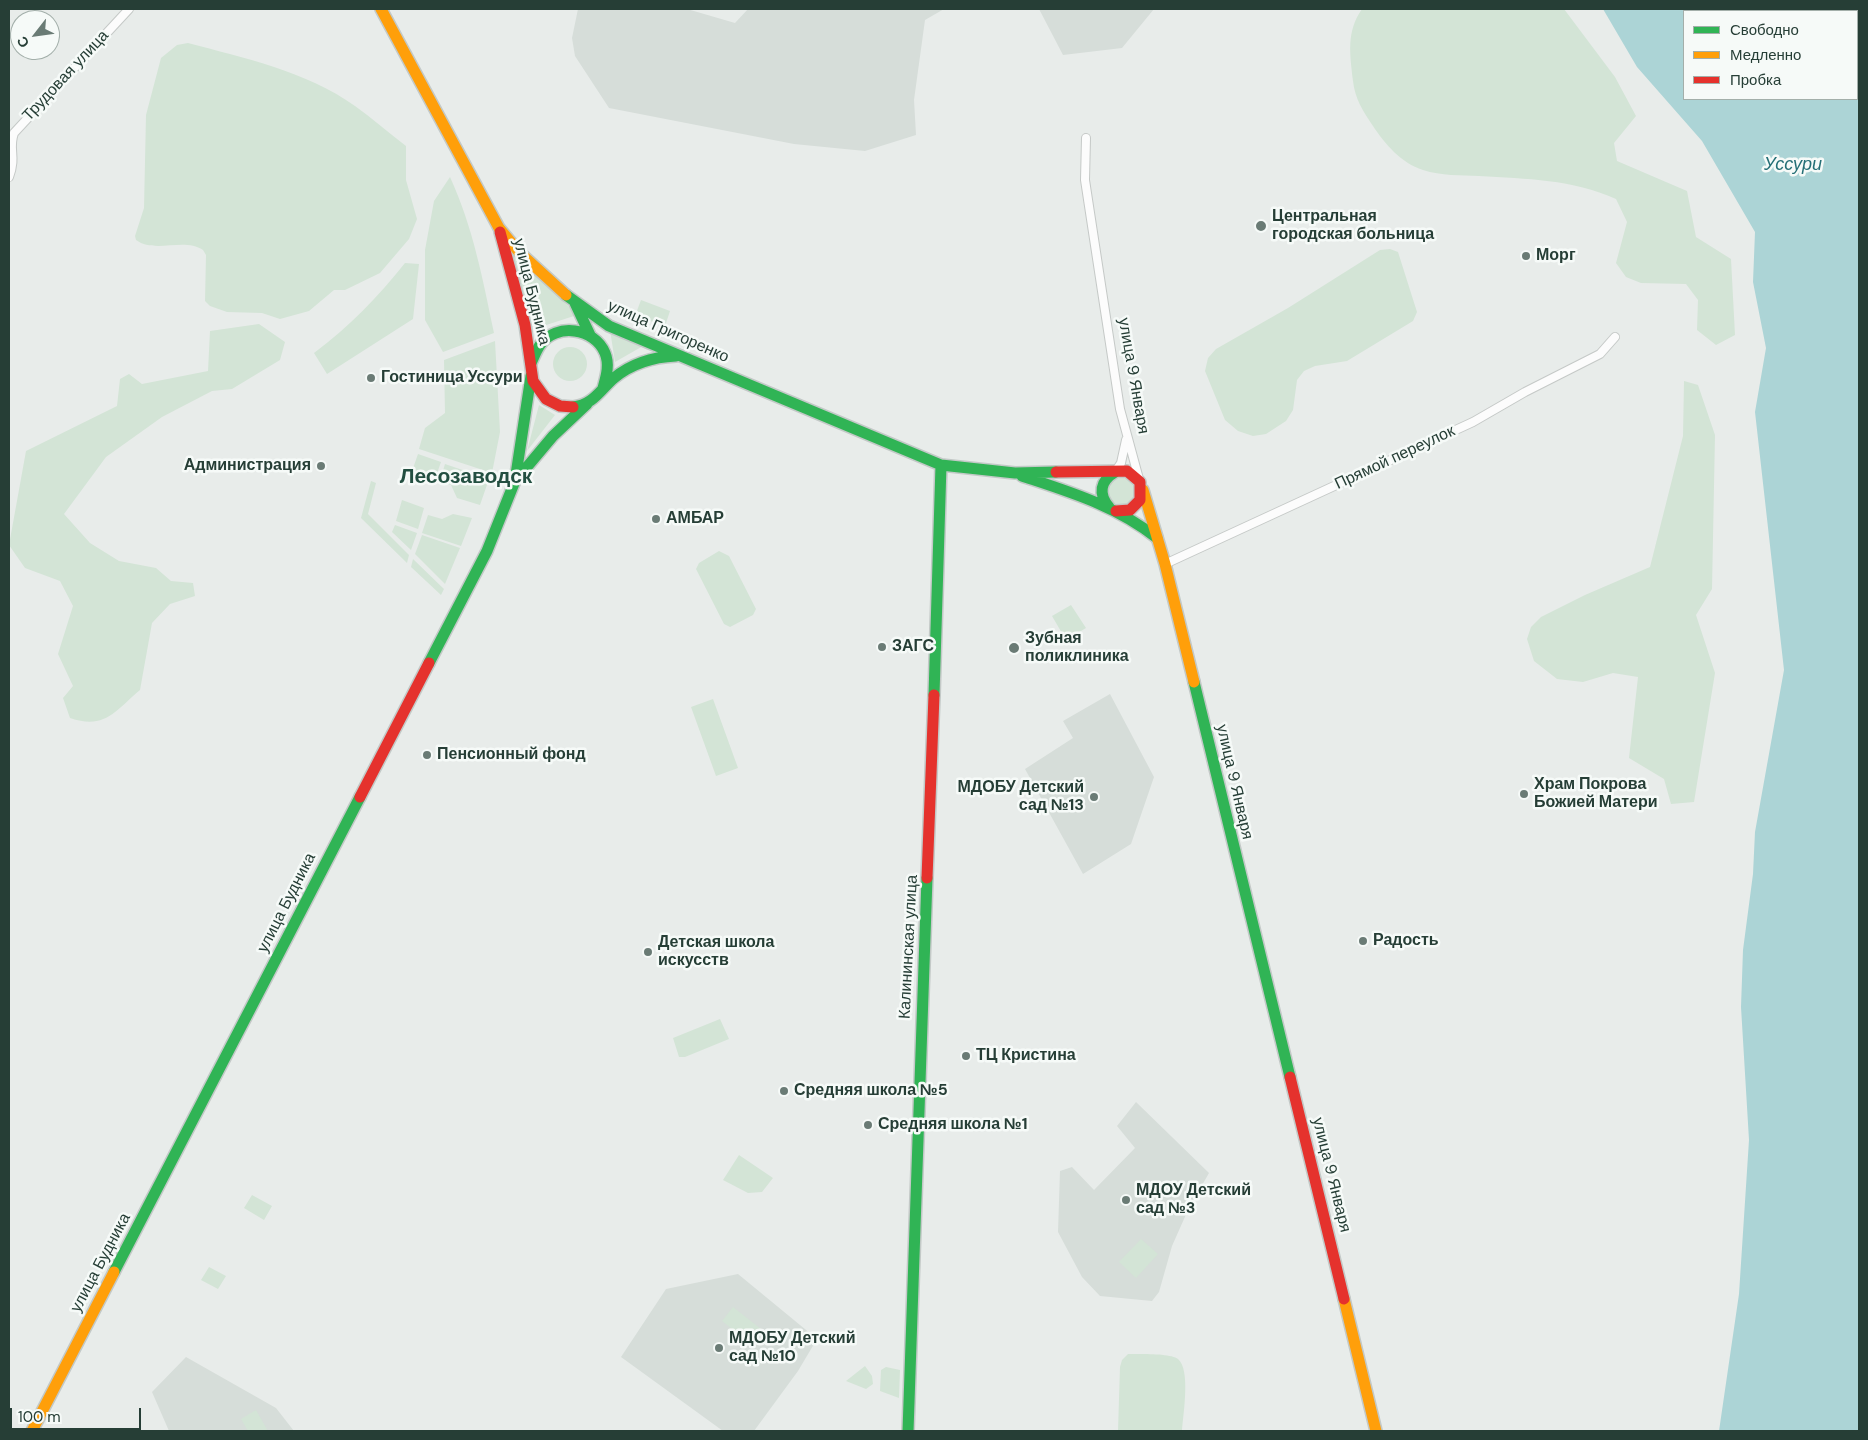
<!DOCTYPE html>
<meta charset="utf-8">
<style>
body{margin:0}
#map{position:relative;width:1868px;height:1440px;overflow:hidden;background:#e8ecea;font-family:"DM Sans",sans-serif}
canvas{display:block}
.frame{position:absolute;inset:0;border:10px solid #263e36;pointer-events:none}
.legend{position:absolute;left:1683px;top:10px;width:175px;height:90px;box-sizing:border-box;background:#f6faf8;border:1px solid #a3afaa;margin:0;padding:6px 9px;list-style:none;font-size:15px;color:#263e36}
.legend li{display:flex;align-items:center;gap:10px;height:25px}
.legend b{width:25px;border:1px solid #a3afaa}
.north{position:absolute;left:10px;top:10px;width:50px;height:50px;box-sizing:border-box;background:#f6faf8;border:1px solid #a3afaa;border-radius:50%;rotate:240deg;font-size:14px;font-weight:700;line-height:20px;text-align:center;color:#263e36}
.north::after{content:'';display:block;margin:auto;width:18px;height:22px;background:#6a7b75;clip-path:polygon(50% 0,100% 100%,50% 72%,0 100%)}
.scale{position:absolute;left:10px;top:1408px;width:131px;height:22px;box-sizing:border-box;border:2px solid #263e36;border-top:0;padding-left:6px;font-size:15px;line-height:18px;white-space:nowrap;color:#263e36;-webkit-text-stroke:4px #f6faf8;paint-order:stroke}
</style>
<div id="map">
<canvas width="1868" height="1440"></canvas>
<div class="frame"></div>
<ul class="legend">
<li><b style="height:6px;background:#30b455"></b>Свободно</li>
<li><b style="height:6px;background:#ff9f0a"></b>Медленно</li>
<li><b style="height:6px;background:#e5322d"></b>Пробка</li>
</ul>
<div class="north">С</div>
<div class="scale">100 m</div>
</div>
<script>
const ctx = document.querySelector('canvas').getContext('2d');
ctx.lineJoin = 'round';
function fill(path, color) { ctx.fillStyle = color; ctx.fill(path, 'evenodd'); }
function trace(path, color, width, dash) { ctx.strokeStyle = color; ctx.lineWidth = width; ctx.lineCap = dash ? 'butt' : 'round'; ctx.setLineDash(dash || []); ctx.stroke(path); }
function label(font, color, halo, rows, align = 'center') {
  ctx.font = font + ' "DM Sans",sans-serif'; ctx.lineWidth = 5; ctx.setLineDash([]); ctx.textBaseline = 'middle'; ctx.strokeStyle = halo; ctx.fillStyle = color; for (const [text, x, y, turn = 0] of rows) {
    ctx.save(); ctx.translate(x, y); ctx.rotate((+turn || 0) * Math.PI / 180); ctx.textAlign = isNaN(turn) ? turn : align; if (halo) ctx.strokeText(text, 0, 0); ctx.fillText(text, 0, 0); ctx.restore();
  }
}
const built = new Path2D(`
 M578,9H687L735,23L748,9H944L925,20L914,100L916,135L865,151L794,144L609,108L575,56L572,38Z
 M1039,9H1154L1122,48L1063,55Z
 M1110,694L1154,777L1131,844L1083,874L1025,769L1073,738L1063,721Z
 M1136,1102L1209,1173L1188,1210L1172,1246L1159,1292L1152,1301L1100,1296L1082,1277L1058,1232L1060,1171L1072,1167L1094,1190L1135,1148L1117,1126Z
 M738,1274L817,1339L798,1371L754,1431H723L621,1357L666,1289Z
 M186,1357L276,1408L294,1431H169L152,1392Z`);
const green = new Path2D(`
 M1362,9H1564L1615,77L1636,116L1614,143L1617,161L1687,191L1696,237L1731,259L1735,335L1716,345L1697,330L1698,300L1686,284L1641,283L1626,277L1616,263L1627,222L1616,199C1572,179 1527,179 1479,176C1461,175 1441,176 1423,170C1401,163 1385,144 1373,126C1363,111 1355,99 1353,81C1350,54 1346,32 1362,9Z
 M188,43C244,58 306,71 355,106C372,118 389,133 406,146V180L417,219L409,239L380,273L345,290H334L309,311L280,319L262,313L227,312L210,306L205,301L206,255L203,250C184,237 155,254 136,240L135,236L144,208L146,115L161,58L177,45Z
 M450,177C473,227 483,280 494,333L443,352L425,320V250L434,201Z
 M510,246L577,315L534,329Z
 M1390,249L1398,252L1417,312L1413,321L1347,361L1315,366L1304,371L1297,380L1293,410L1286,421L1266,434L1253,436L1238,431L1225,420L1205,371L1208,358L1216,349L1288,308L1380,250Z
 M405,263L419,264L413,319L327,374L314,353C349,327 378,297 405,263Z
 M641,300L670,311L665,326L635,316Z
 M259,324L285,342L280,360L232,389L212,391L162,417L106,457L64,514L90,543L119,561L156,568L171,581L193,583L195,596L170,604L152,623L140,690C115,711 105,730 70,718L63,698L73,686L58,654L73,606L60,581L25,568L9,545L26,451L117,406L120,379L129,374L142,384L208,371L210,331Z
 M610,330L643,346L615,362Z
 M495,341L500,432L492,473L419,449L425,428L445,413L444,360Z
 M553 364a17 17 0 1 1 34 0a17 17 0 1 1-34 0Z
 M1684,381L1698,385L1715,435L1712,589L1696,615L1715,673L1694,802L1671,804L1664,779L1629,758L1638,677L1613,673L1583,682L1557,679L1534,661L1527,639L1531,627L1541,617L1585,595L1650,567L1683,436Z
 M539,405L555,415L527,451Z
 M418,454L441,462L434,482L411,474Z
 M445,464L489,479L480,505L457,498L451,485L440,481Z
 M1108 492a14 14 0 1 1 28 0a14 14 0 1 1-28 0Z
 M371,481L376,483L368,514L409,555L407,563L361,518Z
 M402,500L424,508L418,529L396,521Z
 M453,514L472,518L461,546L422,533L428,515L442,519Z
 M395,525L417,533L411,550L392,532Z
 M422,535L460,548L445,584L415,554Z
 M719,551L729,556L756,609L753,615L730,627L724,624L696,569L699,563Z
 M413,559L444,589L441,595L411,567Z
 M1071,605L1086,628L1066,640L1052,616Z
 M713,699L738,768L716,776L691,707Z
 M720,1019L729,1039L685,1057H679L673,1038Z
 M739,1155L773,1178L762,1192L748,1193L723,1180Z
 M252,1195L272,1206L264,1220L244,1208Z
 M1141,1239L1158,1254L1136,1278L1119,1262Z
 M209,1267L226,1276L218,1289L201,1280Z
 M733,1307L761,1329L750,1343L722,1321Z
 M1128,1354C1138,1354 1171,1353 1178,1359C1191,1370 1183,1415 1182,1431H1118L1120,1367L1122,1360Z
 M865,1366L872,1376L873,1384L866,1389L846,1381Z
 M886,1367L900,1370L899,1398L880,1391L881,1370Z
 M256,1410L268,1431H248L241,1419Z`);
const water = new Path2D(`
 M1603,9H1821L1823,11H1684V99H1857V56L1859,59V1431H1719L1739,1294L1749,1140L1741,1007L1743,950L1753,874L1755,832L1784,670L1755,412L1766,348L1753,282L1755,232L1702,141L1637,67Z`);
const street = new Path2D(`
 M1086,138L1085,180L1120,409L1139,479
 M9,177C17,156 8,149 14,133L129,9
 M1115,472L1121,463L1126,440
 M1165,564L1473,422L1525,392L1600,354L1615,337`);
const fast = new Path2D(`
 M566,295L609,326L941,465L1015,473L1056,472
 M575,303L590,335
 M531,363C534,357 536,351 540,345C556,322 595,328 605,353C610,365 606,377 603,388
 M573,407C593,405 600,390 614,378C631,364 653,357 676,356
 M1022,476C1070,492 1117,506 1157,538
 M516,480L553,436L587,404
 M1109,507C1098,494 1100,481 1115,472
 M429,663L487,551L515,481L531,376
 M1194,682L1290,1077
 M934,695L941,465
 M114,1272L360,797
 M908,1431L927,878`);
const slow = new Path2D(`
 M381,9L499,228L519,252L566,295
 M1143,490L1165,564L1194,682
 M1344,1299L1376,1431
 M32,1431L114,1272`);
const jam = new Path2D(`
 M500,232L525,325L533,381L546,399L560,406L573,407
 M1056,472L1127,471L1140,482V500L1130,510L1116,511
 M360,797L429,663
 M927,878L934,695
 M1290,1077L1344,1299`);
const markers = [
 [1261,226,6,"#6a7b75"],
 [1526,256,5,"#6a7b75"],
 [371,378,5,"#6a7b75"],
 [321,466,5,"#6a7b75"],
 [656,519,5,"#6a7b75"],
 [882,647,5,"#6a7b75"],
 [1014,648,6,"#6a7b75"],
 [427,755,5,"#6a7b75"],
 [1524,794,5,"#6a7b75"],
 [1094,797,5,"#6a7b75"],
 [1363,941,5,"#6a7b75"],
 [648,952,5,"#6a7b75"],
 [966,1056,5,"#6a7b75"],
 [784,1091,5,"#6a7b75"],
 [868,1125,5,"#6a7b75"],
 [1126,1200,5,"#6a7b75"],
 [719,1348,5,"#6a7b75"]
];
const streetNames = [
 ["Трудовая улица",66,76,-47],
 ["улица Будника",531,292,76],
 ["улица Григоренко",668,332,24],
 ["улица 9 Января",1133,376,80],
 ["Прямой переулок",1395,458,-25],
 ["улица 9 Января",1234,782,77],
 ["улица Будника",287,903,-63],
 ["Калининская улица",909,947,-87],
 ["улица 9 Января",1331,1175,76],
 ["улица Будника",101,1263,-62]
];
const poiNames = [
 ["Центральная",1272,217],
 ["городская больница",1272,235],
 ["Морг",1536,256],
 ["Гостиница Уссури",381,378],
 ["Администрация",311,466,"right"],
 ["АМБАР",666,519],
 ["Зубная",1025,639],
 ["поликлиника",1025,657],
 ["ЗАГС",892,647],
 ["Пенсионный фонд",437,755],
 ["Храм Покрова",1534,785],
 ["Божией Матери",1534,803],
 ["МДОБУ Детский",1084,788,"right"],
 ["сад №13",1084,806,"right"],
 ["Радость",1373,941],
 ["Детская школа",658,943],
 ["искусств",658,961],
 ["ТЦ Кристина",976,1056],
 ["Средняя школа №5",794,1091],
 ["Средняя школа №1",878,1125],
 ["МДОУ Детский",1136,1191],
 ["сад №3",1136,1209],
 ["МДОБУ Детский",729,1339],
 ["сад №10",729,1357]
];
const waterNames = [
 ["Уссури",1793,165]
];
const districtNames = [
 ["Лесозаводск",466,477]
];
fill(built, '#d6ddd9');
fill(green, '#d3e4d6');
fill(water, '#acd4d6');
trace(street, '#c5c9c7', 10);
trace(fast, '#c3c9c7', 14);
trace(slow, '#c3c9c7', 14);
trace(jam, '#c3c9c7', 14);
trace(street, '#fcfcfc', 8);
trace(fast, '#30b455', 11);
trace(slow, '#ff9f0a', 11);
trace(jam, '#e5322d', 11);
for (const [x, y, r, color] of markers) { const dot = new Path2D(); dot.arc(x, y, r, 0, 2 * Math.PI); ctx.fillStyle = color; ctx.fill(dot); trace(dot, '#f6faf8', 2); }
label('16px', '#263e36', '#f6faf8', streetNames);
label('bold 16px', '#263e36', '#f6faf8', poiNames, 'left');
label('italic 18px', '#246f76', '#f6faf8', waterNames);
label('bold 21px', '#234f41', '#f6faf8', districtNames);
</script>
